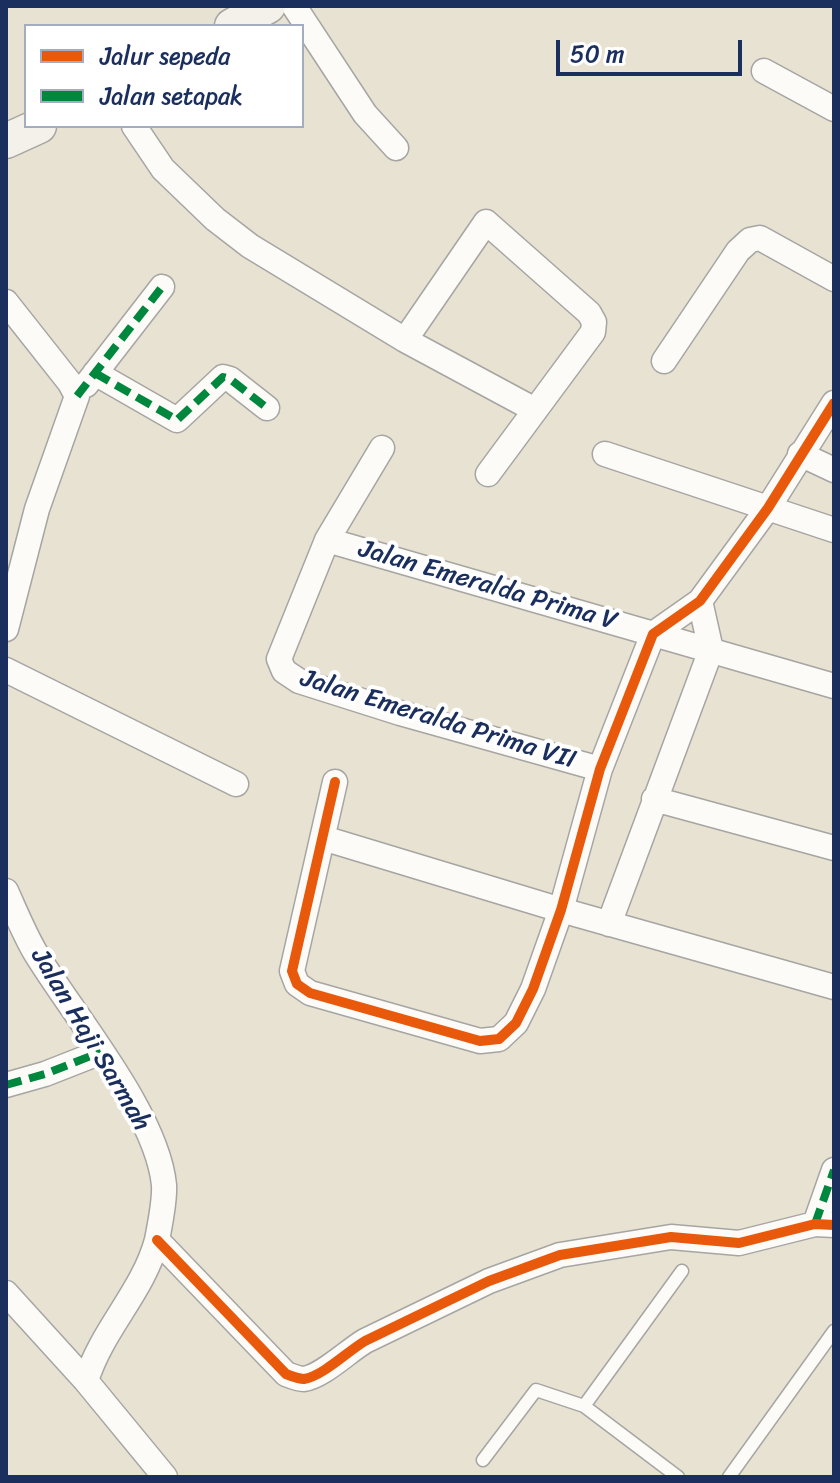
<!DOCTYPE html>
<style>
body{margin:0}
#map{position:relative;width:840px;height:1483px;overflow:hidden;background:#e8e2d3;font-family:Sriracha,sans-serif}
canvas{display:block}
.frame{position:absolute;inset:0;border:8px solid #1b2f5e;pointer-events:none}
.legend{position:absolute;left:24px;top:24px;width:280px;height:104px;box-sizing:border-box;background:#fff;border:2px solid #a4acbf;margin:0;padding:10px 14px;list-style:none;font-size:24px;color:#1b2f5e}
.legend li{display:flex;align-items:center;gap:16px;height:40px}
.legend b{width:40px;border:2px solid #a4acbf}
.scale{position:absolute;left:556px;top:40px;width:186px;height:36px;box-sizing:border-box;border:4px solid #1b2f5e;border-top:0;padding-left:10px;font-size:24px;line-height:28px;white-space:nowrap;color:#1b2f5e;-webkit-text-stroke:6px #fff;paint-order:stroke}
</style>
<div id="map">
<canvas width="840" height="1483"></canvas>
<div class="frame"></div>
<ul class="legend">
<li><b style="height:10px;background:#e8590c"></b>Jalur sepeda</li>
<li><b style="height:10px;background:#00873e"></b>Jalan setapak</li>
</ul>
<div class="scale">50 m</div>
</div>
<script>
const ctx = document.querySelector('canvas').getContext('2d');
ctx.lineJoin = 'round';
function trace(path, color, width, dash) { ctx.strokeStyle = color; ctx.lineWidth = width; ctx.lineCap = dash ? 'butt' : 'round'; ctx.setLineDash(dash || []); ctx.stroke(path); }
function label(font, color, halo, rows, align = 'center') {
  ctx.font = font + ' Sriracha,sans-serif'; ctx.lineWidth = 8; ctx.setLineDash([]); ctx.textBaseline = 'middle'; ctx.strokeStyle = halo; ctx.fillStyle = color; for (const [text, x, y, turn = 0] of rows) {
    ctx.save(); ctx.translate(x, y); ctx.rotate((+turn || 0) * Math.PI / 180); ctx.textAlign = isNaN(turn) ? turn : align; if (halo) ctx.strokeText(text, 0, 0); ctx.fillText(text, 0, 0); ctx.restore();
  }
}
const lane = new Path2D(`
 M584,1406L682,1271
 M483,1460L536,1390L584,1406L678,1477
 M729,1477L834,1331`);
const street = new Path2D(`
 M294,6L365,114L396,148
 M764,71L834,109
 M134,126L163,169L215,219L250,246L405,340L535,410
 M6,302L70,383L77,396L37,509L6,629
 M405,340L486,222L589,313L594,322L593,332L488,474
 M664,361L738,251L750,240L760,238L834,279
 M95,373L177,420L223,377L230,379L267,408
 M86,385L162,287
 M382,448L327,540L279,659L284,671L299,681L400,713L600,769
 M605,454L834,530
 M800,454L834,470
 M327,540L834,686
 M6,670L236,784
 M335,782L292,971L297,984L310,993L480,1041L499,1039L516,1023L533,989L561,910L600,769L653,634L700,601L768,508L834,403
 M654,799L834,848
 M323,838L561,910L834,987
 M6,891C15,911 24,933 35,952C73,1015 157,1113 164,1185C165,1201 160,1224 157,1240C143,1292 102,1329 86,1381L165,1477
 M609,924L711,650L700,601
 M6,1085L45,1074L101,1052
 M815,1224L834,1170
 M157,1240L286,1374C291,1376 299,1379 304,1379C323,1376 348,1351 365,1341L489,1281L560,1255L671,1237L739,1243L815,1224L834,1225
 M6,1293L86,1381`);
const secondary = new Path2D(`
 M232,26L268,6
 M6,141L39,126`);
const quiet = new Path2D(`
 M95,373L177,420L223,377L230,379L267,408
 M77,396L162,287
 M6,1085L45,1074L101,1052
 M815,1224L834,1170`);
const cycleway = new Path2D(`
 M335,782L292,971L297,984L310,993L480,1041L499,1039L516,1023L533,989L561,910L600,769L653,634L700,601L768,508L834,403
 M157,1240L286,1374C291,1376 299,1379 304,1379C323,1376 348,1351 365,1341L489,1281L560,1255L671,1237L739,1243L815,1224L834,1225`);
const streetNames = [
 ["Jalan Emeralda Prima V",488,586,16],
 ["Jalan Emeralda Prima VII",438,720,17],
 ["Jalan Haji Sarmah",90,1040,59]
];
trace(lane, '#a6a5a2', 15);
trace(street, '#a6a5a2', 27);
trace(secondary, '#a6a5a2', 37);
trace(lane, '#fcfbf8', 12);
trace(street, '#fcfbf8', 24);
trace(secondary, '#f4f0ea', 34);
trace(quiet, '#00873e', 8, [16, 8]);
trace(cycleway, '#e8590c', 10);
label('26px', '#1b2f5e', '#fff', streetNames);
</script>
